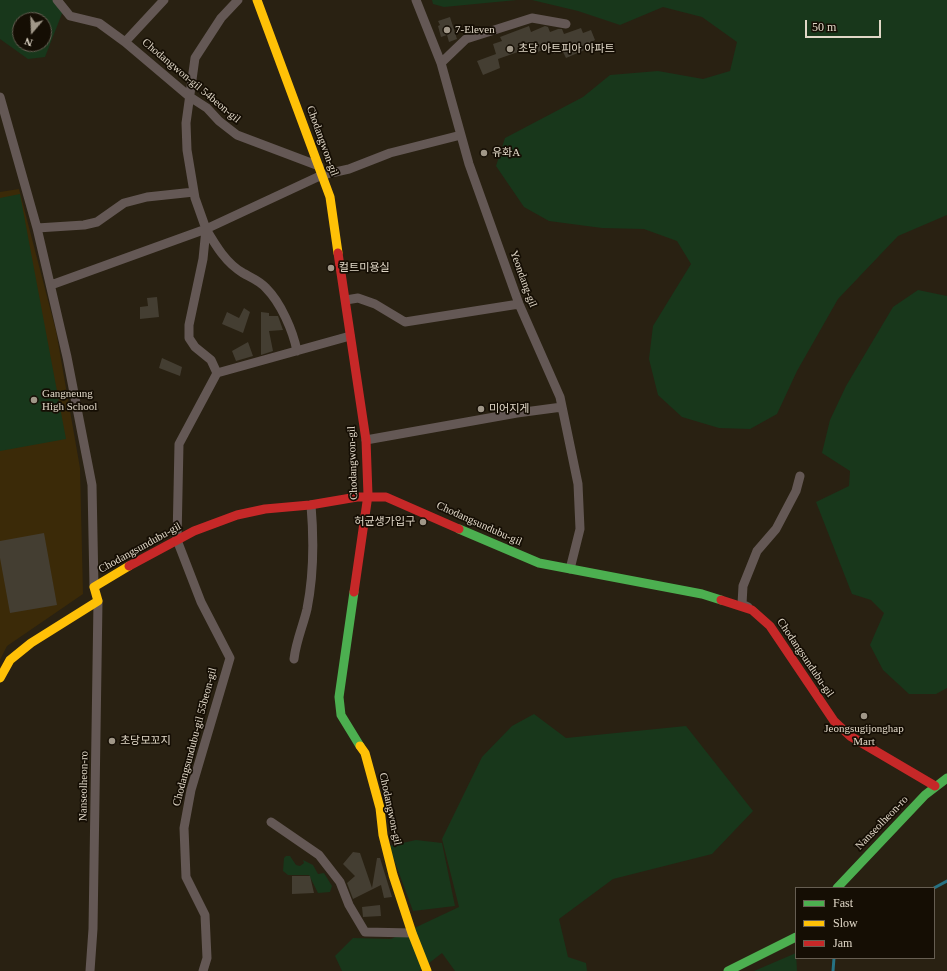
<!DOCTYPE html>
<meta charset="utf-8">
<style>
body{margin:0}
#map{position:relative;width:947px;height:971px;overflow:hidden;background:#292112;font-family:"Times New Roman",serif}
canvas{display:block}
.legend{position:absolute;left:795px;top:887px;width:140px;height:72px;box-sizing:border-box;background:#150e04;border:1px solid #665e52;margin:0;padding:5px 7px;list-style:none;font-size:12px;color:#e0d7c7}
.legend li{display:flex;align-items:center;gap:8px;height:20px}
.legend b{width:20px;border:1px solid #665e52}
.north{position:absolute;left:12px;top:12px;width:40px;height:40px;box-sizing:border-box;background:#150e04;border:1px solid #665e52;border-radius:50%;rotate:199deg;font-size:11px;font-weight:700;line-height:16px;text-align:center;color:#e0d7c7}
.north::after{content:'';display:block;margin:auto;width:14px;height:18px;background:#a09788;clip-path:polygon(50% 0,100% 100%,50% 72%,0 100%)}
.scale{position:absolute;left:805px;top:20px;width:76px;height:18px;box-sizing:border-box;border:2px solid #e0d7c7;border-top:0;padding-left:5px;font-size:12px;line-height:14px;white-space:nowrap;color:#e0d7c7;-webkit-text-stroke:3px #150e04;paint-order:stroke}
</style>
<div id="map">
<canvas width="947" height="971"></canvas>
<ul class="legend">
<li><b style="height:5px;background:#4caf50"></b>Fast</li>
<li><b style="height:5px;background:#ffc107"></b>Slow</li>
<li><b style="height:5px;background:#c62828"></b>Jam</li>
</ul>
<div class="north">N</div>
<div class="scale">50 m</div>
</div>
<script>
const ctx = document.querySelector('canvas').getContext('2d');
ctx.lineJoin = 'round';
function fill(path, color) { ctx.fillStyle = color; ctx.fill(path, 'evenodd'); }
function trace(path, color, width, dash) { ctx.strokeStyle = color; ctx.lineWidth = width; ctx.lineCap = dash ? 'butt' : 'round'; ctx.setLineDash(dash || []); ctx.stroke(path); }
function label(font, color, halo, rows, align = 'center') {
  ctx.font = font + ' "Times New Roman","Noto Sans KR",serif'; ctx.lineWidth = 3.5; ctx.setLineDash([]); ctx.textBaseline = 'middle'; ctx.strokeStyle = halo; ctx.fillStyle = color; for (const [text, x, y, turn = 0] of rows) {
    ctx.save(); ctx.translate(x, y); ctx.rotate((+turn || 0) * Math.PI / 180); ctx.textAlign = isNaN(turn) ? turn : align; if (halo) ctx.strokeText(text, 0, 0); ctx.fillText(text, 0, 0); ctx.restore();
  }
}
const built = new Path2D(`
 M19,189L56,331L80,468L83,594L7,646L0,660V192Z`);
const green = new Path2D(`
 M0,0H55L63,11L45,57L28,59L0,39ZM20,20H44V44H20Z
 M432,0H517L444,7L433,4Z
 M532,0H947V215L898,236L838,299L797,371L777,414L750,429L719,428L682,417L658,395L649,359L653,326L691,264L677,241L644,229L602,228L549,221L524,207L496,166L505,138L583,97L610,75L658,71L703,79L730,71L737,42L702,17L663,7L620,25L578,11Z
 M20,194L66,439L0,451V198Z
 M918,290L947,296V688L936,694H909L883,670L870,645L884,613L871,600L852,594L816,502L849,486L850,471L822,453L830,420L846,386L893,307Z
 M534,714L566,738L686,726L753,811L712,854L613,879L559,919L568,957L586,963L587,971H455L442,953L419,971H342L335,956L353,938L391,939L459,907L442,839L482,757L512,726Z
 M416,840L442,843L455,906L413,911L389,846Z
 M286,856H290L296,865L300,866L304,863L303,860L313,865L318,874L324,873L332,886L330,892L318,893L309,875H288L283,871L284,858Z
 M796,953L797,971H754Z`);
const stream = new Path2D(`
 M934,888L947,881
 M833,971L834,958`);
const building = new Path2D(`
 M450,17L457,39L449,42L447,35L441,37L438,26L440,25L438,21Z
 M529,26L531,32L545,26L548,27L550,32L558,29H562L564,34L581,28L583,33L591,30L595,40L592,42L594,46L566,58L562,50L554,54L551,47L535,53L532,47L498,59L500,68L483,75L477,61L496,54L493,44L502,41L500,37Z
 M157,297L159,317L140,319V307L148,306L147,298Z
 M244,308L250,312L243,333L222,324L227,312L239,318Z
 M261,312L269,313V316H278L283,330L269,331L273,351L261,355Z
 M248,342L253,356L236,361L232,351Z
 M162,358L182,367L180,376L159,368Z
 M44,533L57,605L10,613L0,558V541Z
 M353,852L360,853L372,888L377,858H380L392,897L384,898L381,885L353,899L347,883L355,876L343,864Z
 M292,876H310L314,893L292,894Z
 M380,905L381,916L363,917L362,907Z`);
const street = new Path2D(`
 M57,0L70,16L99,23L125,42L190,97L207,108L219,121L237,135L319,166
 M416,0L441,63L469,164L519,304L560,397L578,484L580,529L570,569
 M125,42L164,0
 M441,63L466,39L532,18L566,24
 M0,97L37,228L67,357L92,485L94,587
 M37,228L84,225L97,222L124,203L147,197L194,192
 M206,229C216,246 226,263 243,273C252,278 260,281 266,288C281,303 293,331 297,351
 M51,285L206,229L322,175L349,169L390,153L461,135
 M346,300L358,298L375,304L405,322L519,304
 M217,373L350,336
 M366,440L517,413L562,407
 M748,607L742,604L743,586L757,551L776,529L796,491L800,476
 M294,659C296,641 303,626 307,609C314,574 314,540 311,505
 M271,822L319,855L340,882L349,905L365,932L412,933
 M90,971L93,929L98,601
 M203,971L207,958L205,915L186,877L184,828L191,790L230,658L201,602L177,540L179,444L217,373L211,360L195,347L189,338V325L203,259L206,229L195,198L187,150L186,123L195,58L221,18L238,0`);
const fast = new Path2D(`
 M459,529L539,563L702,594L721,600
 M354,592L339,697L341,715L360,746
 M837,888L925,795L947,778
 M728,971L796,937`);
const slow = new Path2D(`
 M257,0L330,197L338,253
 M0,678L10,660L31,643L98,601L94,587L129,566
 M360,746L365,753L380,808L383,835L393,875L412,933L427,971`);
const jam = new Path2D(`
 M338,253L366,440L368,495L354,592
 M129,566L194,531L237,515L265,509L310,505L357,497H386L459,529
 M721,600L752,610L770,626L834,721L850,736L935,786`);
const markers = [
 [447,30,4,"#a09788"],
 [510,49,4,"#a09788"],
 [484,153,4,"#a09788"],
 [331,268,4,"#a09788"],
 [34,400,4,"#a09788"],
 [481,409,4,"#a09788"],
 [423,522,4,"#a09788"],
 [864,716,4,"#a09788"],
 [112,741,4,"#a09788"]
];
const poiNames = [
 ["7-Eleven",455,30],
 ["초당 아트피아 아파트",518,49],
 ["유화A",492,153],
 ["컬트미용실",339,268],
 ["Gangneung",42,394],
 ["High School",42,407],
 ["미어지게",489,409],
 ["허균생가입구",415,522,"right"],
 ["Jeongsugijonghap",864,729,"center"],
 ["Mart",864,742,"center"],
 ["초당모꼬지",120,741]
];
const streetNames = [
 ["Chodangwon-gil 54beon-gil",191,81,40],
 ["Chodangwon-gil",322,141,70],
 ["Yeondang-gil",523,279,70],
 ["Chodangwon-gil",353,463,-92],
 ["Chodangsundubu-gil",479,524,24],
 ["Chodangsundubu-gil",140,548,-29],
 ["Chodangsundubu-gil",805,658,56],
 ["Chodangsundubu-gil 55beon-gil",195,737,-75],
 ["Nanseolheon-ro",84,786,-89],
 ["Chodangwon-gil",390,809,78],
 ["Nanseolheon-ro",882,823,-46]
];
fill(built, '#3b2a08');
fill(green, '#18371b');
trace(stream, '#267284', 3);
fill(building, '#443e32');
trace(street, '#645855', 9);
trace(fast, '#4caf50', 9);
trace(slow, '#ffc107', 9);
trace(jam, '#c62828', 9);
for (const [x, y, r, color] of markers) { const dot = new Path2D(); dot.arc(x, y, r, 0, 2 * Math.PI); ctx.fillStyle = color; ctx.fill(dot); trace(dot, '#150e04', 1.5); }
label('11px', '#e0d7c7', '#150e04', poiNames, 'left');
label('11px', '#e0d7c7', '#150e04', streetNames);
</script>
